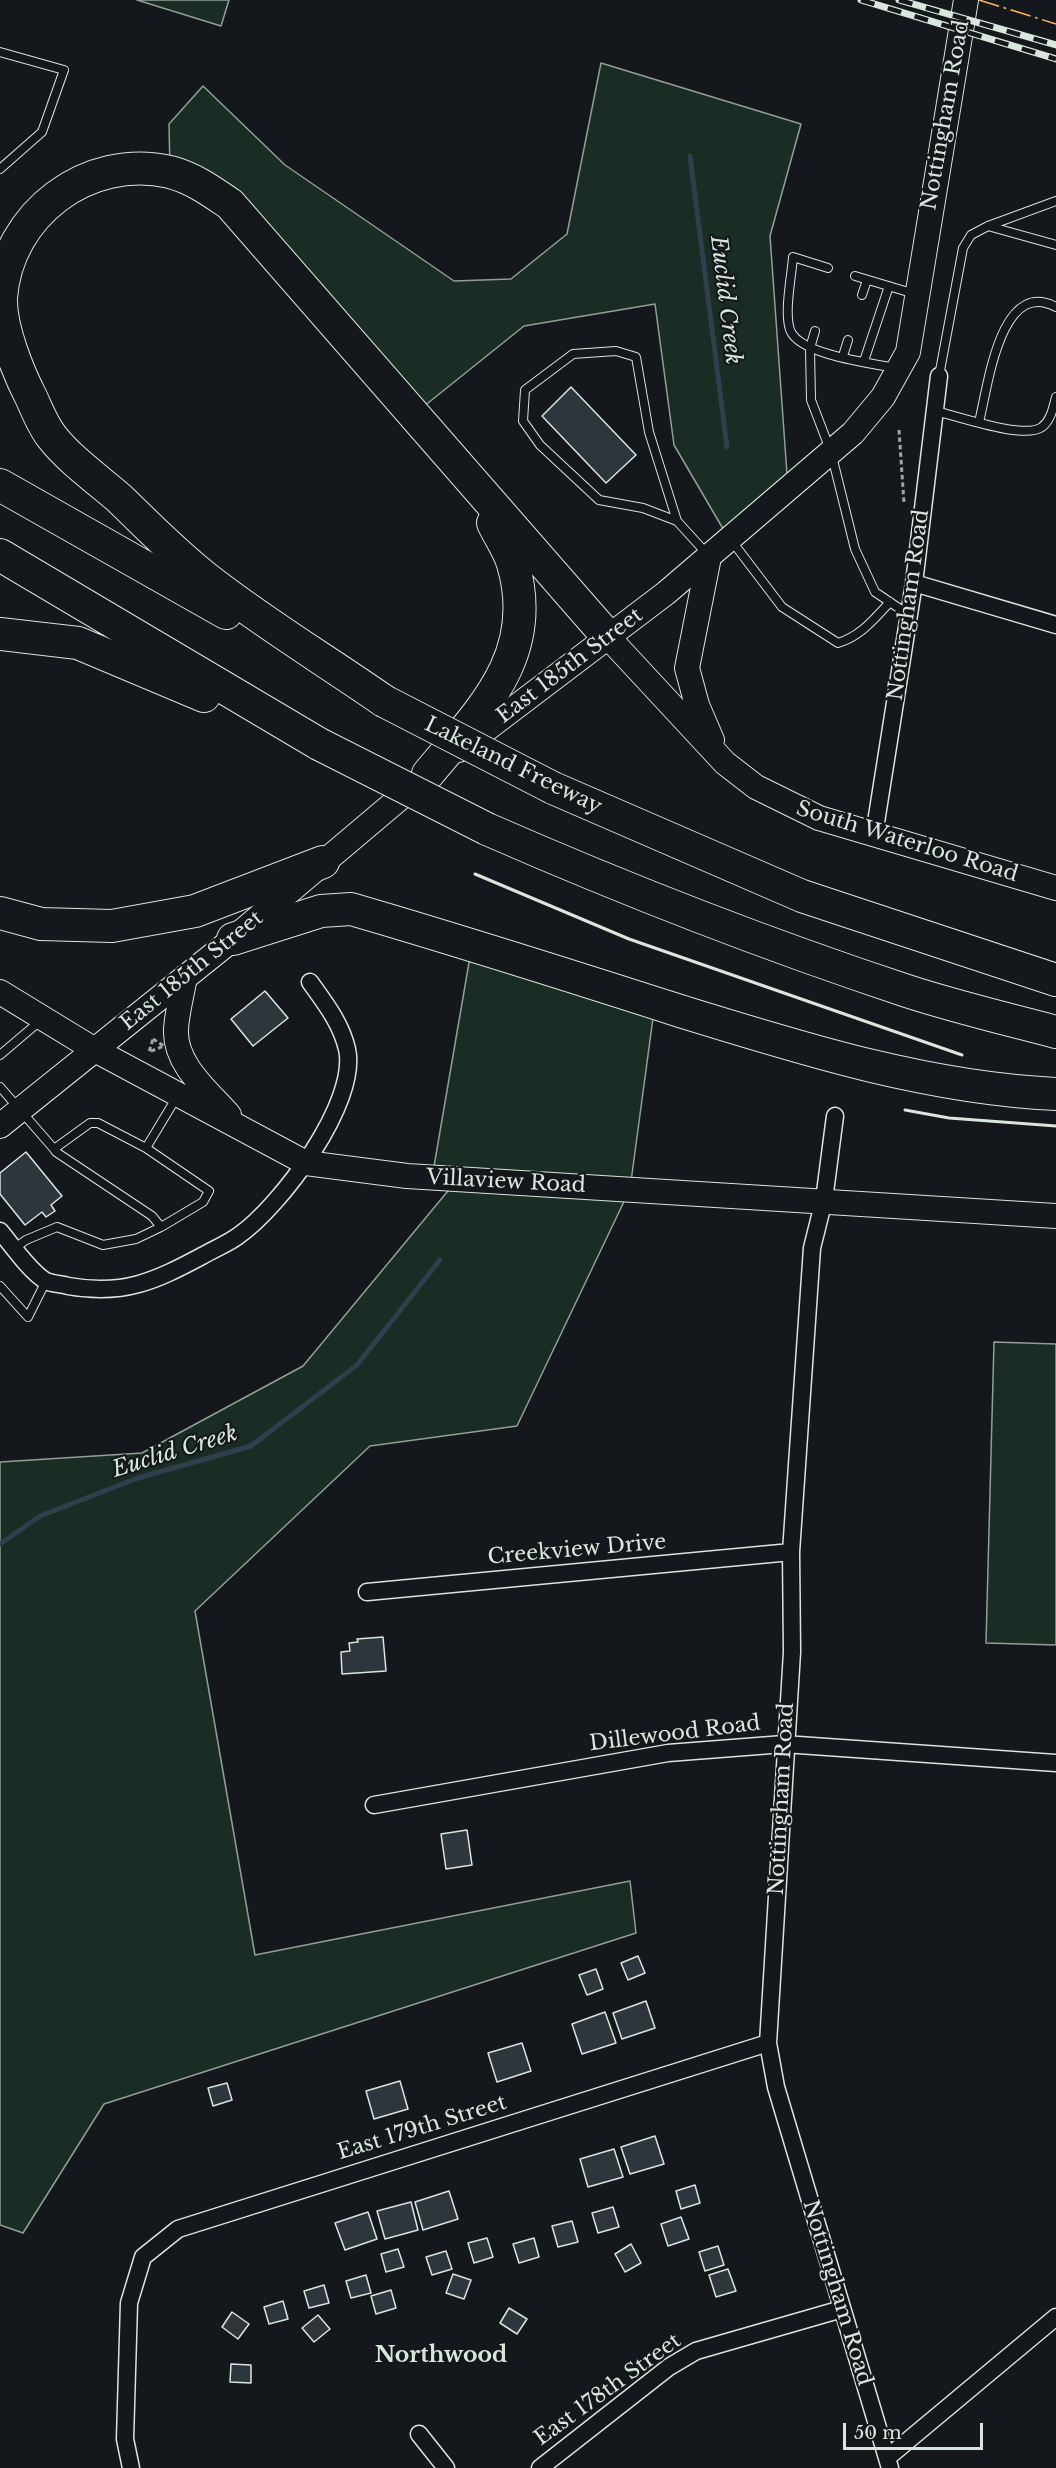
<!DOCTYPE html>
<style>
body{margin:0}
#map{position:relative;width:1056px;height:2468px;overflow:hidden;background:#14181c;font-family:"Libre Baskerville",serif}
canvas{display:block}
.scale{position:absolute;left:843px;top:2423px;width:140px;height:27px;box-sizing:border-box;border:3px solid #d8e6dc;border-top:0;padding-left:8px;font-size:18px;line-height:21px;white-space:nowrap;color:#d8e6dc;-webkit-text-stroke:4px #14181c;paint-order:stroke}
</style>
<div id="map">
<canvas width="1056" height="2468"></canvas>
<div class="scale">50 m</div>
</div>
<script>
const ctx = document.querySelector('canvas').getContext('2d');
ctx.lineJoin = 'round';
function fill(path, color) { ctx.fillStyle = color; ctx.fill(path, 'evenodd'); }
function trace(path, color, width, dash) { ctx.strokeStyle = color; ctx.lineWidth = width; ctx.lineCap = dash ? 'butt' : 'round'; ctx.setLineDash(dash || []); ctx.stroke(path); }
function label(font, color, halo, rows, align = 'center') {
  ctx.font = font + ' "Libre Baskerville",serif'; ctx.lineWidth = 4.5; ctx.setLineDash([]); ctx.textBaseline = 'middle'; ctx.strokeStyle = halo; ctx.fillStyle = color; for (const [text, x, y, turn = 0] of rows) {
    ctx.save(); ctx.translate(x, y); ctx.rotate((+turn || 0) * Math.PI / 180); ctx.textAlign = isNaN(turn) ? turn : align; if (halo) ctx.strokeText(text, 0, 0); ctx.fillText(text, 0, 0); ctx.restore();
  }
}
const green = new Path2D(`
 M137,0H229L221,26Z
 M601,63L801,124L770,236L788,488L729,539L674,445L655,304L524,326L413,415L297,279L170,172L169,124L203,86L285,165L454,281L511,279L567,234Z
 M472,945L655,1003L630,1189L517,1426L370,1446L195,1611L255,1955L630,1881L636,1933L104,2104L23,2233L0,2225V1462L142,1453L303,1366L457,1180L432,1178Z
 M994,1342L1056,1344V1645L986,1643Z`);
const stream = new Path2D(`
 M690,156L727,447
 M0,1544L40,1516L138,1478L251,1446L357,1365L440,1260`);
const building = new Path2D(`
 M571,387L636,455L606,483L542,416Z
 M265,991L288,1018L253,1046L231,1019Z
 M26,1152L62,1196L51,1205L55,1211L46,1217L42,1212L25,1225L0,1194V1173Z
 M383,1637L386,1671L342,1674L341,1652L350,1651L349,1643L358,1642L357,1639Z
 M467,1830L472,1865L446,1869L441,1834Z
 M638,1956L645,1973L628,1980L621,1963Z
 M596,1969L603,1989L587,1995L579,1975Z
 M646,2001L655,2028L622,2039L613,2013Z
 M605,2012L616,2043L582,2054L572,2024Z
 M522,2043L531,2071L497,2082L488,2053Z
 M400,2081L408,2109L374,2119L366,2091Z
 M227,2083L232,2100L213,2106L208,2088Z
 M655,2136L664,2164L630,2174L621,2147Z
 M614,2149L623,2177L588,2187L580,2159Z
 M695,2185L700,2203L681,2209L676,2191Z
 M449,2191L458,2219L423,2230L415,2202Z
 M411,2202L418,2230L385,2239L377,2211Z
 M613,2207L619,2227L598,2233L592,2213Z
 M368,2212L377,2239L345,2250L335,2223Z
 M681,2217L689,2239L668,2246L661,2224Z
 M572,2221L578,2242L558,2247L552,2226Z
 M487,2238L493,2257L474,2263L468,2243Z
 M534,2238L539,2257L519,2263L513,2244Z
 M631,2244L641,2263L625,2272L615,2254Z
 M718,2246L724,2265L705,2271L699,2252Z
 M398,2249L404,2267L386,2272L381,2254Z
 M446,2251L452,2269L432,2275L426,2257Z
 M728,2269L736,2291L716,2297L709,2275Z
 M453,2274L471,2280L464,2299L446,2293Z
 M366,2275L371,2293L351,2298L346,2281Z
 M324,2285L329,2303L309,2308L304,2291Z
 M391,2290L396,2308L376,2314L371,2296Z
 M283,2301L288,2319L269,2324L264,2307Z
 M509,2308L527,2319L517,2334L500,2323Z
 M232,2312L249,2324L238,2339L222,2327Z
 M318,2315L330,2329L314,2342L302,2328Z
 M231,2364L251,2365V2383L230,2382Z`);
const path = new Path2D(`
 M899,430L904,503
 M153,1039L164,1046L149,1052Z`);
const lane = new Path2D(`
 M0,52L64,70L42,132L0,169
 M988,226L1056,245
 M828,268L793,257C792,274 783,316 791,332C803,355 870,363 895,368
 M855,276L915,294
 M862,295L867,280
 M815,331L810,348L811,400L831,452L855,549L875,592L909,615
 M843,356L848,340
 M864,361L889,286
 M939,376L963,248L971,235L988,226L1056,201
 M935,411C958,416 1024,440 1042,427C1051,420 1053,408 1056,397
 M979,422C988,387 1000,277 1056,307
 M677,521L649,432L636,357L616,351L573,354L525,390L523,421L540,445L599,500L643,508L677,521L707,554
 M731,540L782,607L838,643C861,636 874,619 890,602
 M0,1055L40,1021
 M0,1087L54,1149
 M146,1148L178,1095
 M15,1248L26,1240L57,1227L103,1245L136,1239L161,1227L152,1216L56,1152L54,1149L90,1123H98L146,1148L209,1191L203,1202L161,1227
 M0,1286L28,1317L46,1281`);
const street = new Path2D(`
 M914,583L1056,625
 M874,835L914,583L939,376
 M835,1116L824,1200L812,1248L791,1552L792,1652L768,2043L776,2087L890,2468
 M0,1231C11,1244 31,1273 46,1281C52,1284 62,1284 68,1286C124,1296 155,1281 202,1256C214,1249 227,1244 238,1236C280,1207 359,1102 347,1049C341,1023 325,1003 310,982
 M367,1592L791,1552
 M374,1805L668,1753L784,1744L1056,1763
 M419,2434L446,2468
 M887,2458L1056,2317
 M131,2468L125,2439L129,2303L143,2257L178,2229L768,2043
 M540,2468L669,2367L696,2351L842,2309`);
const secondary = new Path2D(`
 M709,557L687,668L697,705L712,740
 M608,637L725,763L756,787L819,818L1056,888
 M459,750L666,593L853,433L883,397L908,352L966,0
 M185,977C182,994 177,1012 176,1029C174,1064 208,1091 229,1115
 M0,992L95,1050L306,1163L407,1176L1056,1216
 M0,1126L233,939L420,781`);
const highway = new Path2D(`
 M0,485L226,613
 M0,555L319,744
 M0,634L78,643L204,696
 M384,701C325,660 262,622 206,578C175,554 147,525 119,498C97,479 70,460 52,437C43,426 37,410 31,397C18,372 0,327 1,298C7,214 88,153 170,172C193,178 211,191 230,204L608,637
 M428,774C480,711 540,656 513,564C509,550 499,536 493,523
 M553,788L802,896L1056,980
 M487,829C624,889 765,944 907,991C956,1007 1007,1019 1056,1032
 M0,913L41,924L112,926L195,911L323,862
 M233,939L321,911L351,909C461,941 571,976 680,1011C803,1049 927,1088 1056,1094`);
const rail = new Path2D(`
 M861,0L1056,59
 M899,0L1056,45`);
const highwayBridge = new Path2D(`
 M384,701L553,788
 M319,744L487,829`);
const wall = new Path2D(`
 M475,874L629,939L962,1055
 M905,1110L949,1118L1056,1126`);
const power = new Path2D(`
 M979,0L1056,24`);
const streetNames = [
 ["Nottingham Road",946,115,-80],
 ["Nottingham Road",909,605,-82],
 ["East 185th Street",570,666,-37],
 ["Lakeland Freeway",513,766,26],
 ["South Waterloo Road",907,842,17],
 ["East 185th Street",192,971,-39],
 ["Villaview Road",506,1182,3],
 ["Creekview Drive",577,1550,-5],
 ["Dillewood Road",675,1734,-7],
 ["Nottingham Road",782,1799,-87],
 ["East 179th Street",422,2128,-17],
 ["Nottingham Road",837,2293,73],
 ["East 178th Street",608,2390,-36]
];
const waterNames = [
 ["Euclid Creek",725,300,83],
 ["Euclid Creek",175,1452,-17]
];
const neighbourhoodNames = [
 ["Northwood",441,2356]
];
fill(green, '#1a2d24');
trace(green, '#939e99', 1.5);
trace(stream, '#2f3f4d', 5);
fill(building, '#2c363c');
trace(building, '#d8e6dc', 1.5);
trace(lane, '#d8e6dc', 10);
trace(street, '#d8e6dc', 19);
trace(secondary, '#d8e6dc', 26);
trace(highway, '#d8e6dc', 34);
trace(path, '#9da8a2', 3, [4.5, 3]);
trace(lane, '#14181c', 8);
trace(street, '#14181c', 16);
trace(secondary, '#14181c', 24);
trace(highway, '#14181c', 32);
trace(rail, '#d8e6dc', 7);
trace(rail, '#14181c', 4.5, [14]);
trace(highwayBridge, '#d8e6dc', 34, []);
trace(highwayBridge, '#14181c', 32);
trace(wall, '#d8e6dc', 3);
trace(power, '#ffb74d', 1.5, [21, 4.5, 3, 4.5]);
label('21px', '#d8e6dc', '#14181c', streetNames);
label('italic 22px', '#d8e6dc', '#14181c', waterNames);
label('bold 22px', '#d8e6dc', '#14181c', neighbourhoodNames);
</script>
